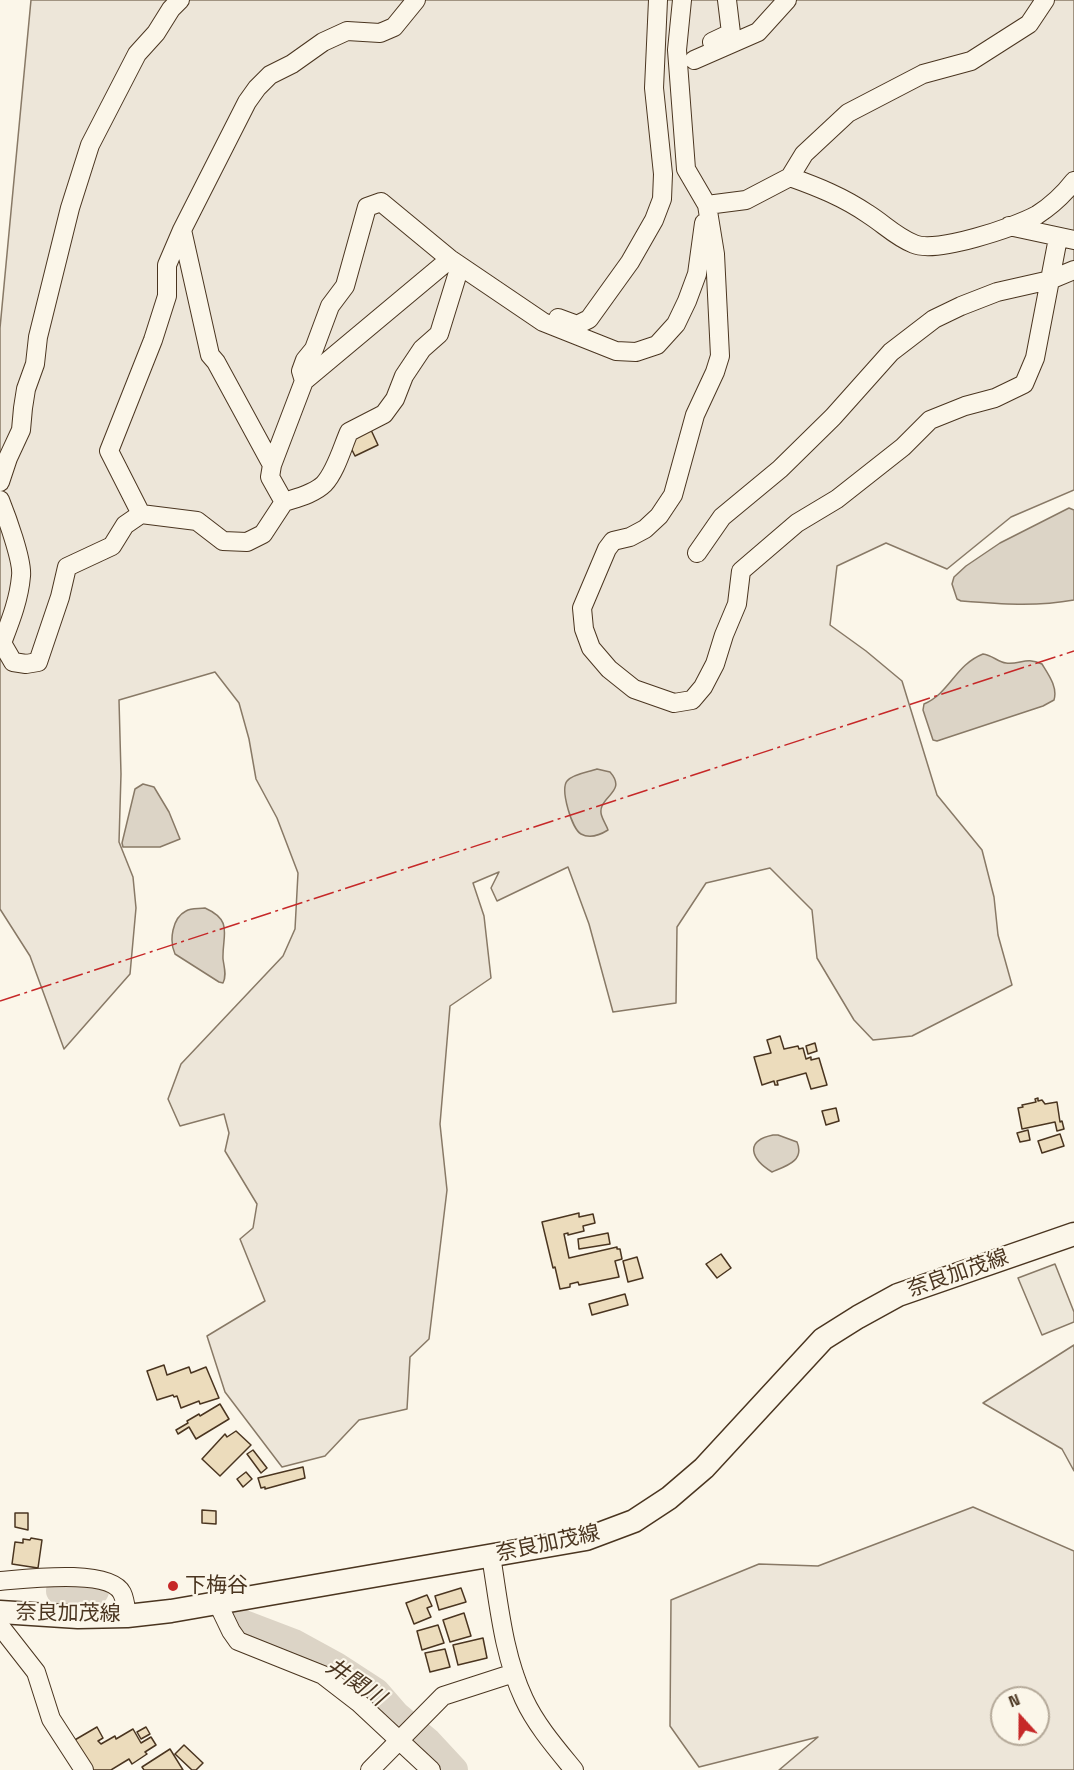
<!DOCTYPE html>
<meta charset="utf-8">
<style>
body{margin:0}
#map{position:relative;width:1074px;height:1770px;overflow:hidden;background:#fbf6e9;font-family:"Space Grotesk",sans-serif}
canvas{display:block}
.north{position:absolute;left:990px;top:1686px;width:60px;height:60px;box-sizing:border-box;background:#fbf6e9;border:2px solid #b4a999;border-radius:50%;rotate:339deg;font-size:16px;font-weight:700;line-height:24px;text-align:center;color:#4a3520}
.north::after{content:'';display:block;margin:auto;width:21px;height:27px;background:#c62828;clip-path:polygon(50% 0,100% 100%,50% 72%,0 100%)}
</style>
<div id="map">
<canvas width="1074" height="1770"></canvas>
<div class="north">N</div>
</div>
<script>
const ctx = document.querySelector('canvas').getContext('2d');
ctx.lineJoin = 'round';
function fill(path, color) { ctx.fillStyle = color; ctx.fill(path, 'evenodd'); }
function trace(path, color, width, dash) { ctx.strokeStyle = color; ctx.lineWidth = width; ctx.lineCap = dash ? 'butt' : 'round'; ctx.setLineDash(dash || []); ctx.stroke(path); }
function label(font, color, halo, rows, align = 'center') {
  ctx.font = font + ' "Space Grotesk","Noto Sans JP",sans-serif'; ctx.lineWidth = 4.5; ctx.setLineDash([]); ctx.textBaseline = 'middle'; ctx.strokeStyle = halo; ctx.fillStyle = color; for (const [text, x, y, turn = 0] of rows) {
    ctx.save(); ctx.translate(x, y); ctx.rotate((+turn || 0) * Math.PI / 180); ctx.textAlign = isNaN(turn) ? turn : align; if (halo) ctx.strokeText(text, 0, 0); ctx.fillText(text, 0, 0); ctx.restore();
  }
}
const green = new Path2D(`
 M31,0H1074V490L1011,517L947,569L886,543L837,566L830,625L866,651L902,681L937,795L982,850L994,897L998,935L1012,985L912,1036L873,1040L854,1020L817,958L812,910L770,868L706,883L677,927L676,1003L613,1012L589,924L568,867L497,901L491,888L499,872L473,883L484,916L491,978L450,1006L440,1124L447,1190L429,1339L410,1357L407,1409L359,1420L325,1456L282,1467L225,1392L207,1336L265,1301L240,1239L253,1228L257,1204L225,1151L229,1133L224,1114L180,1126L168,1099L181,1064L283,956L295,929L298,873L277,818L256,779L249,739L239,703L215,672L119,700L121,774L119,842L133,877L136,908L130,974L64,1049L30,956L0,909V328Z
 M1074,1345V1471L1062,1449L983,1403Z
 M973,1507L1074,1551V1770H779L818,1737L699,1767L670,1726L671,1600L759,1564L818,1566ZM1002,1698H1038V1734H1002Z`);
const parking = new Path2D(`
 M1055,1264L1074,1312V1322L1042,1335L1018,1278Z`);
const water = new Path2D(`
 M1069,508L1074,510V600C1036,607 999,604 961,601L957,599L952,584L954,577L966,566L1000,543Z
 M983,654C992,655 998,662 1006,663C1020,665 1026,656 1042,664C1048,674 1058,687 1054,700L1043,706L937,741L933,740L923,710L924,704C950,693 955,665 983,654Z
 M597,769L610,772C625,789 607,794 602,806C598,815 606,823 608,830C600,835 590,839 581,834C572,829 560,790 567,781C572,774 589,772 597,769Z
 M143,784L154,787L169,812L180,839L160,847H123L122,843L135,789Z
 M205,908C234,921 222,935 223,959C224,967 227,975 223,983L219,982L175,954C169,941 172,918 186,911C191,908 198,909 205,908Z
 M773,1135H778L797,1142C805,1161 786,1166 772,1172C751,1159 744,1141 773,1135Z`);
const river = new Path2D(`
 M60,1591H95
 M239,1622L294,1643L336,1666L376,1692L396,1715L428,1742L454,1770`);
const building = new Path2D(`
 M371,430L378,445L355,456L347,440Z
 M780,1036L784,1049L798,1046L799,1049L803,1048L806,1059L811,1057V1060L819,1058L827,1085L811,1089L806,1073L777,1081L778,1085H775L774,1081L762,1085L754,1057L771,1053L767,1040Z
 M815,1043L817,1051L808,1054L806,1046Z
 M1038,1098V1101L1042,1100L1045,1104L1057,1102L1060,1122L1062,1121L1064,1129L1057,1131L1055,1122L1022,1129L1018,1108L1023,1107L1022,1105L1036,1102L1035,1099Z
 M836,1108L839,1121L826,1125L822,1111Z
 M1028,1130L1030,1140L1020,1142L1017,1133Z
 M1060,1134L1064,1146L1042,1153L1038,1141Z
 M579,1213V1217L593,1214L595,1223L583,1226L584,1231L568,1235V1233L564,1234L569,1258L617,1247V1249H620L622,1259L615,1261L619,1277L579,1285L578,1282L570,1284V1287L560,1289L555,1267L553,1268L542,1222Z
 M608,1233L610,1244L579,1249L578,1239Z
 M721,1254L731,1268L717,1278L706,1264Z
 M637,1257L643,1278L628,1282L623,1261Z
 M625,1294L628,1305L592,1315L589,1304Z
 M164,1365L167,1375L189,1367L191,1373L206,1367L219,1398L200,1404L199,1401L181,1408L177,1396L174,1397L173,1395L157,1400L147,1371Z
 M220,1404L229,1419L196,1439L189,1427L178,1434L176,1430L188,1423L187,1421L199,1414L200,1416Z
 M236,1431L251,1445L220,1476L202,1459L225,1434L227,1437Z
 M253,1450L267,1468L261,1473L247,1454Z
 M303,1467L305,1478L265,1489V1487L261,1488L258,1478Z
 M246,1472L252,1479L243,1487L237,1479Z
 M202,1510L216,1511V1524L202,1523Z
 M15,1513H28V1530L15,1527Z
 M31,1538L42,1540L38,1568L12,1564L15,1542L23,1543V1539L30,1540Z
 M461,1588L466,1602L439,1610L435,1596Z
 M427,1595L432,1606L427,1608L431,1617L414,1624L406,1603Z
 M464,1613L471,1636L450,1642L443,1620Z
 M438,1625L444,1643L422,1650L417,1631Z
 M483,1638L487,1658L458,1665L453,1645Z
 M445,1649L450,1667L430,1672L425,1653Z
 M97,1727L103,1738L98,1741L101,1744L115,1736L116,1739L133,1729L141,1743L151,1737L156,1745L145,1752L147,1754L132,1764L129,1759L111,1770H91L73,1741Z
 M146,1727L150,1734L141,1739L137,1732Z
 M184,1745L203,1763L196,1770H192L175,1754Z
 M170,1749L183,1770H144L142,1767Z`);
const minor = new Path2D(`
 M682,0L677,50L686,169L707,205L715,254L720,356L715,372L695,415L673,495L659,516L645,529L630,537L613,541L607,549L582,608L584,629L591,648L609,669L634,689L674,703L692,700L703,687L715,664L724,635L737,604L741,571L797,523L837,499L903,447L930,420L965,406L995,398L1024,384L1035,358L1058,238
 M712,42L731,33L727,0
 M694,60L758,32L787,0
 M790,177L804,154L848,113L923,74L971,61L1029,24L1045,0
 M707,205L746,200L790,177C818,187 843,197 868,214C884,224 896,237 914,244C936,254 1015,227 1037,215C1051,206 1064,194 1074,181
 M1009,226L1074,240
 M182,230L210,355L216,362L272,465L304,381L301,371L305,360L314,349L330,306L345,286L367,207L381,202L450,259L543,322L616,351L636,352L657,345L676,324L687,301L697,274L704,223
 M558,318L577,325L589,319L630,262L654,220L662,199L663,174L654,88L658,0
 M304,381L450,259
 M272,465L270,477L284,502L263,534L247,542L223,541L197,521L141,514L109,451L153,340L167,296V265L182,230L247,102L257,88L270,75L292,64L323,42L347,31L380,33L394,27L416,0
 M0,482L8,458L21,430L23,408L26,389L35,364L38,337L70,208L90,145L137,54L156,33L171,9L180,0
 M0,500C6,515 23,561 21,576C19,600 10,622 2,643L13,662L26,664L38,662L60,597L67,567L112,546L125,525L141,514
 M284,502C296,498 314,494 324,484C336,471 342,448 349,432L384,414L395,399L404,376L422,349L439,334L460,266
 M697,553L722,517L780,469L833,417L891,352L934,319L961,306L997,292L1050,280L1074,270
 M491,1556C499,1604 503,1654 524,1699C536,1725 556,1748 574,1770
 M0,1581C25,1579 109,1568 122,1593C125,1599 126,1609 127,1616
 M218,1604L231,1631L238,1641L323,1675L358,1702L431,1770
 M0,1626L36,1672L51,1719L84,1770
 M370,1770L443,1696L514,1673`);
const major = new Path2D(`
 M0,1612L78,1617L127,1616L171,1611L586,1539L634,1521L669,1498L704,1468L823,1339L858,1317L898,1295L1074,1234`);
const power = new Path2D(`
 M0,1001L1074,651`);
const markers = [
 [173,1586,6,"#c62828"]
];
const streetNames = [
 ["奈良加茂線",958,1274,-19],
 ["奈良加茂線",548,1544,-12],
 ["奈良加茂線",68,1614,1]
];
const poiNames = [
 ["下梅谷",185,1586]
];
const waterNames = [
 ["井関川",355,1683,34]
];
fill(green, '#ede6d9');
trace(green, '#887966', 1.5);
fill(parking, '#ede7d9');
trace(parking, '#887966', 1.5);
fill(water, '#dcd4c6');
trace(water, '#887966', 1.5);
trace(river, '#dcd4c6', 28);
fill(building, '#ecdcbc');
trace(building, '#4a3520', 1.5);
trace(minor, '#4a3520', 20);
trace(major, '#4a3520', 25);
trace(minor, '#fbf6e9', 18);
trace(major, '#fbf6e9', 22);
trace(power, '#c62828', 1.5, [21, 4.5, 3, 4.5]);
for (const [x, y, r, color] of markers) { const dot = new Path2D(); dot.arc(x, y, r, 0, 2 * Math.PI); ctx.fillStyle = color; ctx.fill(dot); trace(dot, '#fbf6e9', 2); }
label('21px', '#4a3520', '#fbf6e9', streetNames);
label('21px', '#4a3520', '#fbf6e9', poiNames, 'left');
label('italic 22px', '#4a3520', '#fbf6e9', waterNames);
</script>
